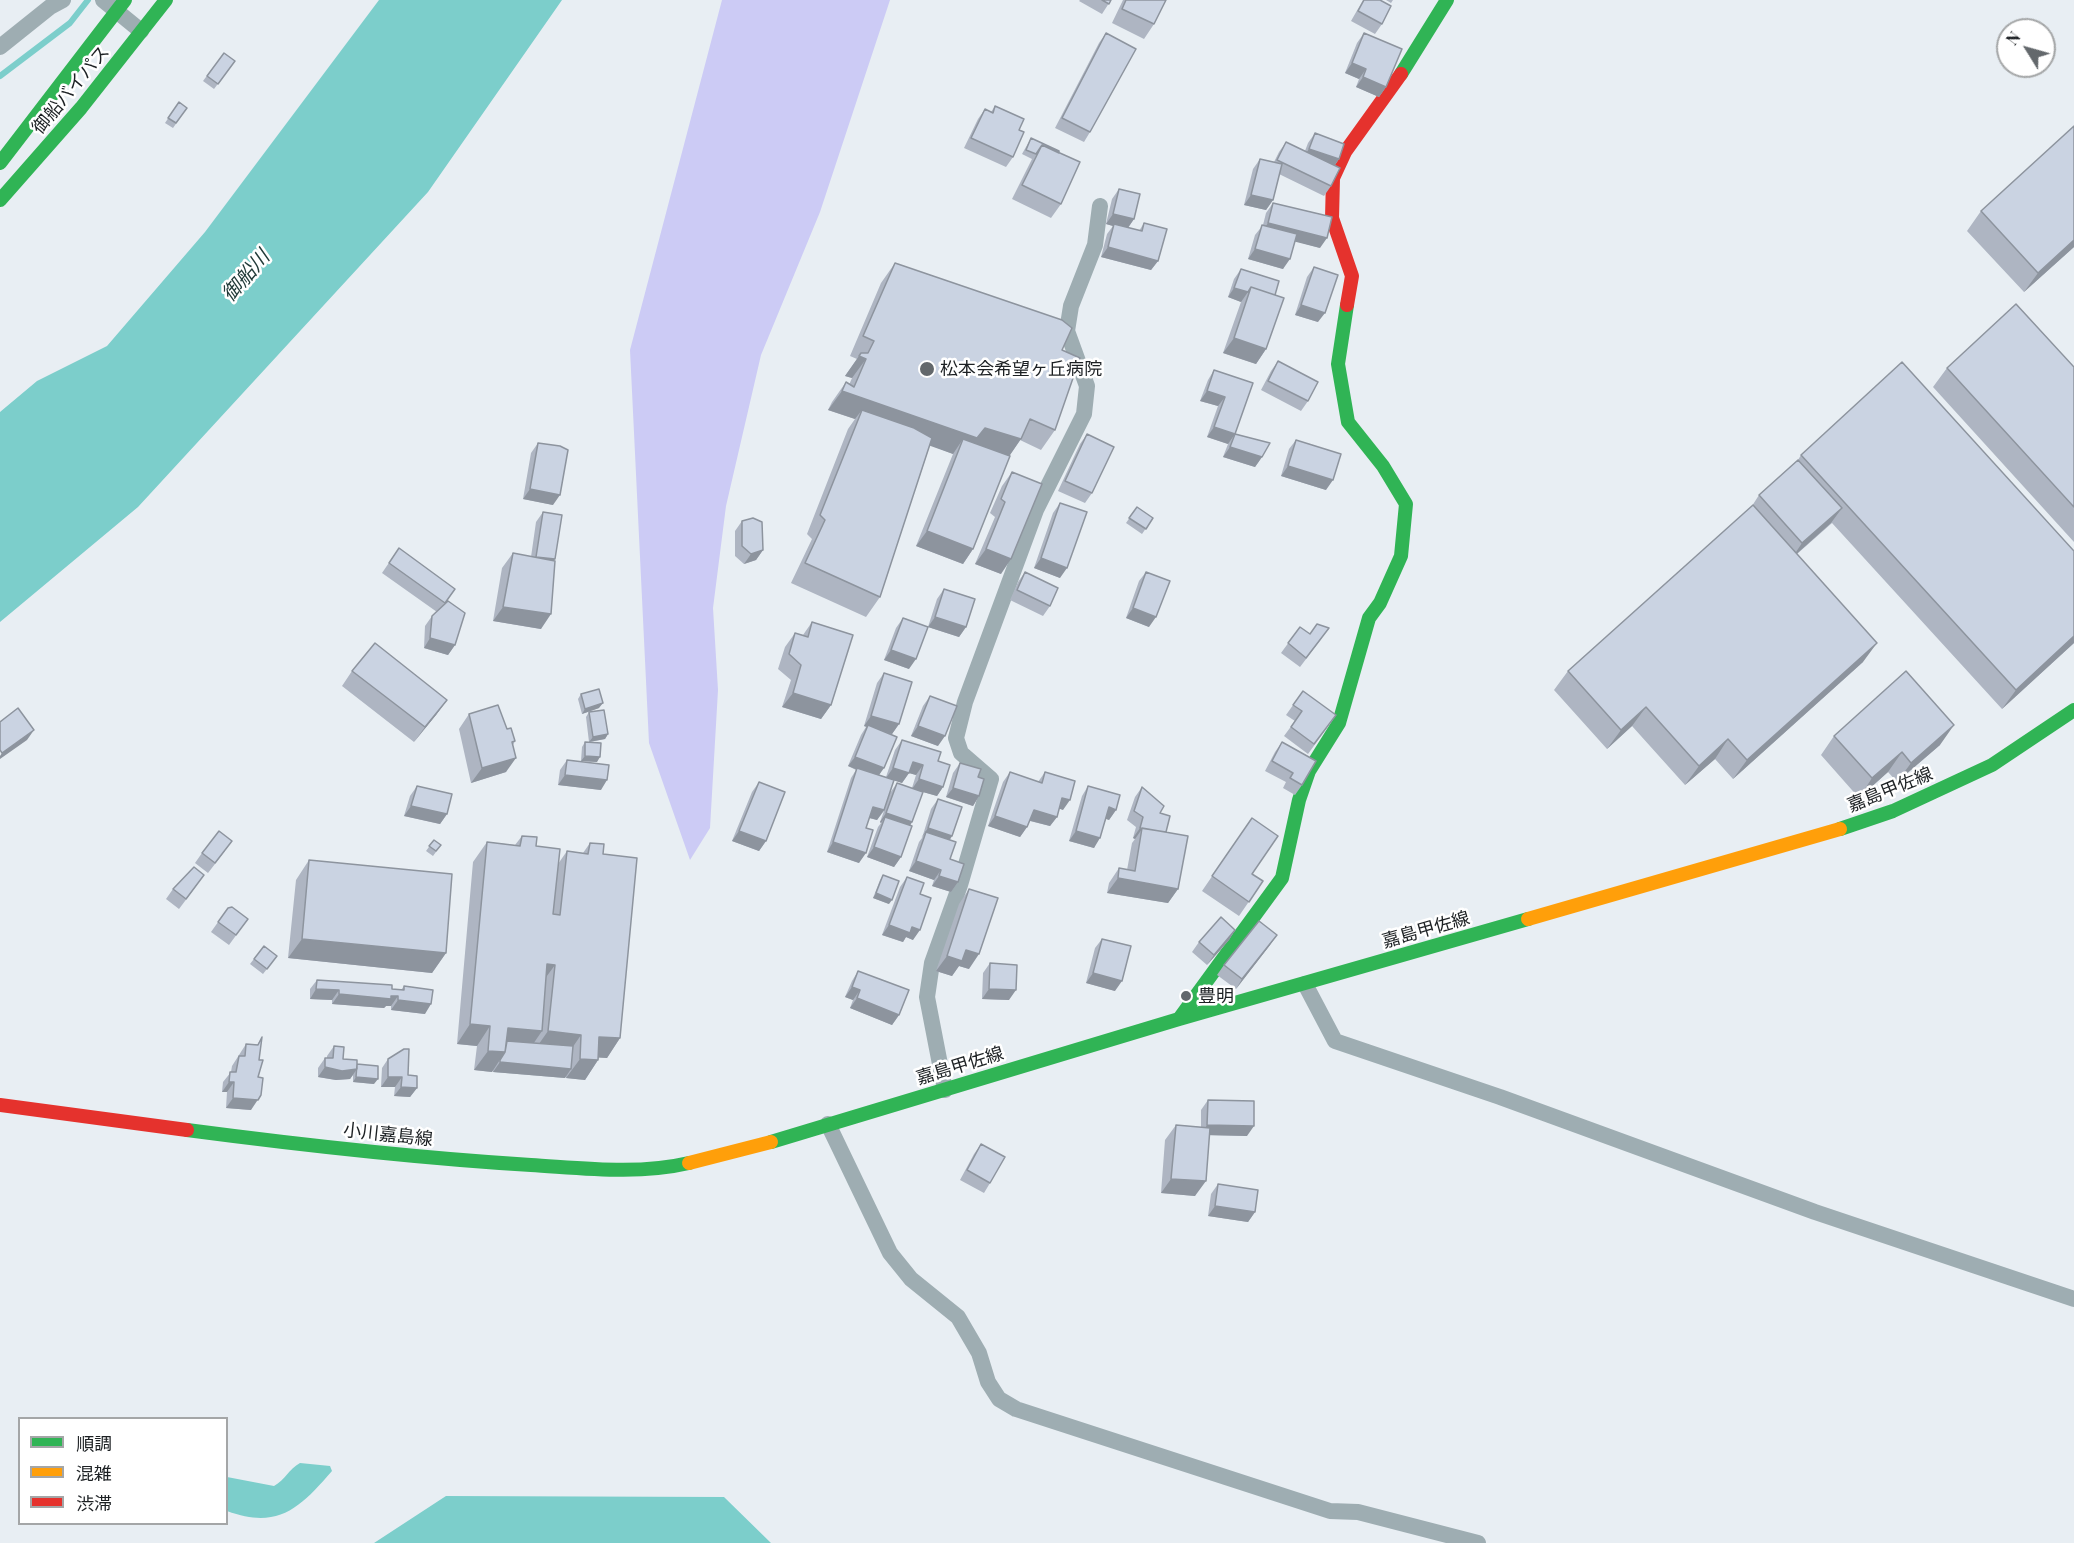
<!DOCTYPE html>
<meta charset="utf-8">
<style>
body{margin:0}
#map{position:relative;width:2074px;height:1543px;overflow:hidden;background:#e8eef3;font-family:"Playfair Display","Noto Sans JP",serif}
canvas{display:block}
.legend{position:absolute;left:18px;top:1417px;width:210px;height:108px;box-sizing:border-box;background:#fff;border:2px solid #a4a6a7;margin:0;padding:8px 10px;list-style:none;font-size:18px;color:#1c2023}
.legend li{display:flex;align-items:center;gap:12px;height:30px}
.legend b{width:30px;border:2px solid #a4a6a7}
.north{position:absolute;left:1996px;top:18px;width:60px;height:60px;box-sizing:border-box;background:#fff;border:2px solid #a4a6a7;border-radius:50%;rotate:307deg;font-size:16px;font-weight:700;line-height:24px;text-align:center;color:#1c2023}
.north::after{content:'';display:block;margin:auto;width:21px;height:27px;background:#63686c;clip-path:polygon(50% 0,100% 100%,50% 72%,0 100%)}
</style>
<div id="map">
<canvas width="2074" height="1543"></canvas>
<ul class="legend">
<li><b style="height:8px;background:#30b455"></b>順調</li>
<li><b style="height:8px;background:#ff9f0a"></b>混雑</li>
<li><b style="height:8px;background:#e5322d"></b>渋滞</li>
</ul>
<div class="north">N</div>
</div>
<script>
const ctx = document.querySelector('canvas').getContext('2d');
ctx.lineJoin = 'round';
function fill(path, color) { ctx.fillStyle = color; ctx.fill(path, 'evenodd'); }
function trace(path, color, width, dash) { ctx.strokeStyle = color; ctx.lineWidth = width; ctx.lineCap = dash ? 'butt' : 'round'; ctx.setLineDash(dash || []); ctx.stroke(path); }
function label(font, color, halo, rows, align = 'center') {
  ctx.font = font + ' "Playfair Display","Noto Sans JP",serif'; ctx.lineWidth = 5; ctx.setLineDash([]); ctx.textBaseline = 'middle'; ctx.strokeStyle = halo; ctx.fillStyle = color; for (const [text, x, y, turn = 0] of rows) {
    ctx.save(); ctx.translate(x, y); ctx.rotate((+turn || 0) * Math.PI / 180); ctx.textAlign = isNaN(turn) ? turn : align; if (halo) ctx.strokeText(text, 0, 0); ctx.fillText(text, 0, 0); ctx.restore();
  }
}
const forest = new Path2D(`
 M722,0H890L820,212L761,355L726,506L713,608L718,690L710,828L690,860L649,743L630,350Z`);
const water = new Path2D(`
 M379,0H562L428,192L138,507L0,622V412L37,381L107,346L205,232Z
 M300,1463L330,1466L332,1471C300,1508 278,1530 227,1511V1477L274,1486C285,1480 289,1469 300,1463Z
 M446,1496L724,1497L771,1543H374Z`);
const stream = new Path2D(`
 M0,76L70,23L88,0`);
const street = new Path2D(`
 M103,0L141,31
 M0,47L50,7L63,0
 M1305,984L1335,1041L1500,1097L1815,1212L2074,1299
 M945,1090L927,997L932,963L960,885L991,779L961,753L956,738L965,702L1036,510L1084,414L1087,386L1067,331L1071,306L1095,245L1100,206
 M828,1124L890,1253L911,1279L958,1317L979,1353L988,1382L999,1399L1016,1409L1330,1511L1358,1512L1478,1543`);
const fast = new Path2D(`
 M1401,74L1447,0
 M0,163L125,0
 M0,200L81,108L166,0
 M1840,829L1893,811L1992,765L2074,710
 M1179,1019L1282,878L1299,800L1309,771L1339,723L1369,618L1380,603L1401,556L1406,504L1383,466L1348,422L1338,364L1347,305
 M187,1130C301,1145 416,1158 531,1165C582,1168 638,1175 689,1163
 M771,1142L1179,1019L1528,919`);
const slow = new Path2D(`
 M1528,919L1840,829
 M689,1163L771,1142`);
const jam = new Path2D(`
 M1347,305L1352,276L1332,218L1333,178L1345,152L1401,74
 M0,1105L187,1130`);
const wall = new Path2D(`
 M1080,0H1111L1102,14L1079,1Z
 M1123,0H1166L1154,24L1144,39L1112,23Z
 M1363,0H1380L1382,24L1375,34L1351,21Z
 M1386,0H1393L1391,3Z
 M1106,33L1090,132L1084,142L1055,128L1099,43Z
 M1364,33L1386,87L1379,97L1356,87L1359,79L1345,73L1357,43Z
 M224,53L235,61L214,89L203,81Z
 M179,102L187,108L173,128L165,123Z
 M995,106L1019,130L1013,157L1006,167L964,148L978,119L985,109L991,112Z
 M2074,126V247L2024,292L1967,231L1981,211Z
 M1315,133L1339,159L1335,165L1331,186L1324,196L1279,174L1273,200L1266,210L1244,205L1253,169L1260,159L1274,162L1279,152L1286,142L1305,151L1308,143Z
 M1031,138L1059,153L1061,204L1051,218L1012,199L1032,159L1022,154Z
 M1119,189L1134,219L1128,228L1139,231L1144,223L1158,261L1151,270L1101,257L1107,234L1113,226L1106,224L1112,199Z
 M1273,203L1320,248L1295,241L1283,269L1248,259L1255,235L1263,225L1266,213Z
 M895,263L1062,350L1055,430L1041,450L1020,440L1009,456L973,549L963,564L916,546L953,454L930,445L880,597L866,617L791,583L812,539L807,534L848,429L855,419L828,410L832,402L846,382L849,385L852,378L845,376L857,359L850,356L881,283Z
 M1314,267L1318,322L1295,315L1307,277Z
 M1241,269L1275,295L1266,349L1256,364L1223,353L1241,302L1228,297L1234,279Z
 M1278,361L1308,401L1301,411L1261,390L1271,371Z
 M2074,367V542L1933,387L1947,368Z
 M1214,370L1253,383L1235,434L1262,457L1255,467L1223,457L1228,444L1207,437L1218,406L1200,401L1208,380Z
 M1087,434L1092,493L1085,503L1058,491L1080,444Z
 M1296,440L1326,490L1281,476L1289,449Z
 M538,443L553,505L523,499L531,453Z
 M1801,455L2074,551V643L2002,709L1832,523L1797,554L1863,662L1733,779L1715,759L1685,785L1632,726L1607,749L1554,690L1568,671L1752,506L1759,495L1798,460Z
 M1012,472L1001,574L975,564L995,517L990,513L1002,486Z
 M1060,503V578L1034,568L1053,513Z
 M1137,507L1153,518L1142,534L1126,523Z
 M543,512L554,561L541,629L493,621L502,568L513,553L531,557L536,522Z
 M742,521L763,550L756,560L744,564L735,556V531Z
 M399,548L455,589L443,606L455,645L448,655L424,648L425,626L432,616L437,612L382,573Z
 M1025,572L1050,606L1043,616L1010,600L1018,582Z
 M1146,572L1149,627L1126,618L1139,581Z
 M944,589L966,627L959,637L928,627L937,599Z
 M903,618L909,669L884,660L896,628Z
 M812,622L831,705L821,719L782,707L791,680L778,669L785,647L795,633L803,635Z
 M1300,627L1310,634L1322,638L1300,667L1281,653Z
 M352,671L447,700L436,715L414,742L342,686Z
 M884,673L899,724L892,734L879,775L886,777L895,750L902,740L938,761L943,787L937,796L920,791L912,822L910,826L901,857L894,867L867,857L878,827L881,823L880,822L884,811L877,820L869,818L866,828L859,863L827,852L851,778L856,770L848,766L861,735L866,727L864,726L877,683ZM909,773L916,775L912,788L897,783L890,793L894,780L902,783Z
 M1303,691L1329,725L1308,754L1284,736L1295,721L1286,715Z
 M581,694L599,708L582,714L578,699Z
 M930,696L938,746L911,736L923,706Z
 M589,712L608,734L605,739L589,742L586,717Z
 M469,714L515,741L513,745L506,772L471,783L459,729Z
 M1834,736L1940,745L1897,782L1888,772L1859,798L1821,755Z
 M585,742L597,762L581,761L582,747Z
 M1282,742L1302,785L1295,795L1283,788L1286,782L1265,771L1275,752Z
 M567,760L601,790L558,785L560,770Z
 M960,763L978,777L979,796L973,806L946,797L953,773Z
 M1010,772L1038,782L1045,772L1063,810L1059,808L1057,817L1050,826L1030,821L1027,827L1020,837L988,826L1003,782Z
 M759,782L766,841L759,851L732,841L752,792Z
 M417,786L447,814L440,824L404,816L410,796Z
 M1088,786L1116,810L1109,820L1106,819L1094,848L1069,841L1082,796Z
 M1142,787L1160,813L1166,832L1178,889L1168,903L1107,893L1109,883L1119,868L1127,870L1132,843L1135,839L1133,838L1136,827L1127,820L1135,797Z
 M938,799L952,836L950,840V859L958,882L951,892L932,886L934,880L909,871L919,842L922,838L931,809Z
 M1252,818V874L1263,881L1239,916L1202,891Z
 M522,836L536,846L558,864L567,851L583,853L590,843L603,854L620,1038L607,1058L599,1057L598,1060L585,1080L566,1078V1076L565,1078L493,1072V1070L492,1072L474,1070L477,1046L457,1044L473,862L487,842L515,845Z
 M434,840L441,845L433,856L426,851Z
 M225,851L208,873L195,863L202,853Z
 M309,860L446,953L432,973L288,958L296,880Z
 M883,875L889,904L873,898L880,880Z
 M907,877L920,894L913,940L906,937L903,942L882,935L900,887Z
 M197,885L179,909L166,899L173,889Z
 M969,889V969L959,966L952,976L936,971L959,904Z
 M228,908L248,919L229,945L211,932Z
 M1235,930L1229,940L1207,965L1192,952L1199,942Z
 M1102,939L1115,991L1086,983L1095,948Z
 M1270,945L1236,989L1217,975L1224,965Z
 M264,946L277,956L263,974L250,964Z
 M990,963L1009,1000L982,999L983,973Z
 M858,971L899,1015L892,1025L850,1008L853,1000L845,997L852,981Z
 M317,980L401,990L404,986L425,1014L391,1010V1006H386L384,1008L332,1004V1000L310,999V989Z
 M262,1037L251,1110L226,1108L227,1092H222L223,1082L231,1072L232,1066L246,1044L257,1045Z
 M334,1046L343,1059L357,1064L374,1084L353,1082V1075L350,1079L336,1080L318,1077V1068L325,1058H327V1056Z
 M388,1059L417,1088L410,1097L394,1096L395,1087H381L382,1068Z
 M1208,1100L1247,1136L1210,1135L1195,1196L1161,1193L1165,1140L1176,1125L1201,1127V1110Z
 M981,1144L990,1183L984,1193L960,1180L974,1154Z
 M1218,1184L1255,1212L1248,1222L1208,1216L1211,1194Z`);
const shadedWall = new Path2D(`
 M1352,63L1366,69L1359,79L1345,73Z
 M1363,77L1386,87L1379,97L1356,87Z
 M1309,149L1339,159L1332,169L1302,159Z
 M1251,195L1273,200L1266,210L1244,205Z
 M1113,214L1134,219L1127,229L1114,224L1113,226L1106,224Z
 M1268,223L1327,238L1320,248L1261,233Z
 M2074,240V247L2024,292L2038,273Z
 M1108,247L1158,261L1151,270L1101,257Z
 M1255,249L1290,259L1283,269L1248,259Z
 M1234,288L1248,292L1241,302L1228,297Z
 M1301,305L1325,313L1318,322L1295,315Z
 M1234,338L1266,349L1256,364L1223,353Z
 M859,356L866,359L852,378L845,376Z
 M842,391L985,428L1021,439L1008,458L963,439L953,454L858,420L862,410L855,419L828,410Z
 M1207,391L1225,397L1218,406L1200,401Z
 M1214,427L1235,434L1228,444L1207,437Z
 M1230,447L1262,457L1255,467L1223,457Z
 M1288,466L1333,480L1326,490L1281,476Z
 M530,489L560,495L553,505L523,499Z
 M1842,508L1831,523L1792,558L1802,543Z
 M927,531L973,549L963,564L916,546Z
 M986,549L1011,559L1001,574L975,564Z
 M763,550L756,560L744,564L751,554Z
 M536,557L555,559L548,569L529,567Z
 M1041,558L1067,568L1060,578L1034,568Z
 M503,607L551,614L541,629L493,621Z
 M1133,608L1156,617L1149,627L1126,618Z
 M935,617L966,627L959,637L928,627Z
 M2074,636V643L2002,709L2016,690Z
 M430,638L455,645L448,655L424,648Z
 M1877,643L1863,662L1733,779L1747,760Z
 M891,650L916,659L909,669L884,660Z
 M793,693L831,705L821,719L782,707Z
 M447,700L436,715L414,742L425,727Z
 M603,703L599,708L582,714L585,709Z
 M1646,707L1632,726L1607,749L1621,730Z
 M871,716L899,724L892,734L864,726Z
 M1954,725L1940,745L1897,782L1911,763Z
 M918,726L945,736L938,746L911,736Z
 M34,730L27,740L0,759V756L2,753Z
 M608,734L605,739L589,742L593,737Z
 M1728,739L1715,759L1685,785L1699,766Z
 M1902,752L1888,772L1859,798L1872,778Z
 M585,756L600,757L597,762L581,761Z
 M855,757L884,768L877,778L848,766Z
 M516,758L506,772L471,783L482,768Z
 M913,762L923,765L916,775L909,773L902,783L886,778L893,768Z
 M565,775L607,780L601,790L558,785Z
 M919,779L943,787L937,796L912,789Z
 M953,788L979,796L973,806L946,797Z
 M1062,798L1070,800L1063,810L1055,807Z
 M411,806L447,814L440,824L404,816Z
 M873,807L884,810L877,820L866,817Z
 M1109,807L1116,810L1109,820L1102,817Z
 M1034,810L1057,817L1050,826L1027,820Z
 M886,813L912,822L906,832L885,817L881,823L880,822Z
 M995,816L1027,827L1020,837L988,826Z
 M928,828L952,836L945,846L926,832L921,838Z
 M1140,828L1142,829L1135,839L1133,838Z
 M739,831L766,841L759,851L732,841Z
 M1076,831L1100,838L1094,848L1069,841Z
 M833,842L866,853L859,863L827,852Z
 M874,847L901,857L894,867L867,857Z
 M916,861L941,870L934,880L909,871Z
 M939,876L958,882L951,892L932,886Z
 M1118,878L1178,889L1168,903L1107,893Z
 M876,893L892,900L889,904L873,898Z
 M889,925L912,927L920,930L913,940L906,937L903,942L882,935Z
 M1235,930L1229,940L1207,965L1214,955Z
 M1277,935L1270,945L1236,989L1242,979Z
 M302,939L446,953L432,973L288,958Z
 M966,950L979,954L969,969L959,966L952,976L936,971L947,956Z
 M547,964L555,965L541,984Z
 M1093,973L1122,981L1115,991L1086,983Z
 M852,987L860,990L853,1000L845,997Z
 M316,989L339,990L332,1000L310,999Z
 M989,989L1016,990L1009,1000L982,999Z
 M339,994L391,996H398L391,1006H386L384,1008L332,1004Z
 M857,998L899,1015L892,1025L850,1008Z
 M398,1000L431,1004L425,1014L391,1010Z
 M470,1024L490,1026L477,1046L457,1044Z
 M508,1028L542,1031L529,1050L501,1048Z
 M548,1031L581,1035L568,1054L534,1051Z
 M599,1037L620,1038L607,1058L585,1057Z
 M488,1051L505,1052L492,1072L474,1070Z
 M580,1059L598,1060L585,1080L566,1078Z
 M500,1062L571,1069L565,1078L493,1072Z
 M325,1067L357,1069L350,1079L336,1080L318,1077Z
 M356,1077L378,1079L374,1084L353,1082Z
 M388,1077H402L395,1087H381Z
 M229,1082H234L227,1092H222Z
 M401,1087L417,1088L410,1097L394,1096Z
 M261,1095L251,1110L226,1108L233,1098Z
 M1207,1125L1254,1126L1247,1136L1201,1135Z
 M1171,1179L1206,1181L1195,1196L1161,1193Z
 M1215,1206L1255,1212L1248,1222L1208,1216Z`);
const building = new Path2D(`
 M1102,0H1111L1109,4Z
 M1126,0H1166L1154,24L1122,9Z
 M1364,0H1380L1391,6L1382,24L1358,11Z
 M1106,33L1136,49L1090,132L1062,118Z
 M1364,33L1402,49L1386,87L1363,77L1366,69L1352,63Z
 M224,53L235,61L218,84L207,76Z
 M179,102L187,108L176,123L168,118Z
 M995,106L1024,119L1019,130L1024,132L1013,157L971,138L985,109L993,113Z
 M2074,126V240L2038,273L1981,211Z
 M1315,133L1344,144L1339,159L1309,149Z
 M1031,138L1059,151V153L1042,145L1036,154L1026,150Z
 M1286,142L1340,168L1331,186L1277,160Z
 M1042,145L1080,162L1061,204L1022,185Z
 M1260,159L1282,164L1273,200L1251,195Z
 M1119,189L1140,194L1134,219L1113,214Z
 M1273,203L1332,217L1327,238L1268,223Z
 M1144,223L1167,229L1158,261L1108,247L1114,224L1142,231Z
 M1262,225L1297,234L1290,259L1255,249Z
 M895,263L1062,320L1072,328L1062,350L1080,358L1055,430L1030,419L1021,439L985,428L977,438L842,391L846,382L854,387L866,359L859,356L861,353H868L874,341L863,336Z
 M1314,267L1338,275L1325,313L1301,305Z
 M1241,269L1279,281L1275,295L1251,287L1248,292L1234,288Z
 M1251,287L1284,298L1266,349L1234,338Z
 M2016,304L2074,367V507L1947,368Z
 M1278,361L1318,382L1308,401L1268,381Z
 M1902,362L2074,551V636L2016,690L1801,455Z
 M1214,370L1253,383L1235,434L1270,443L1262,457L1230,447L1235,434L1214,427L1225,397L1207,391Z
 M862,410L914,428L932,438L880,597L805,563L825,520L820,515Z
 M1087,434L1114,447L1092,493L1065,481Z
 M963,439L1010,456L973,549L927,531Z
 M1296,440L1341,454L1333,480L1288,466Z
 M538,443L560,446L568,450L560,495L530,489Z
 M1798,460L1842,508L1802,543L1759,495Z
 M1012,472L1042,484L1011,559L986,549L1005,502L1001,499Z
 M1060,503L1087,512L1067,568L1041,558Z
 M1753,505L1877,643L1747,760L1728,739L1699,766L1646,707L1621,730L1568,671Z
 M1137,507L1153,518L1146,529L1129,518Z
 M543,512L562,515L555,559L536,557Z
 M753,518L762,522L763,550L751,554L742,546V521Z
 M399,548L455,589L445,603L389,563Z
 M513,553L555,561L551,614L503,607Z
 M1025,572L1058,588L1050,606L1017,590Z
 M1146,572L1170,581L1156,617L1133,608Z
 M944,589L975,599L966,627L935,617Z
 M448,601L465,613L455,645L430,638L432,616Z
 M903,618L928,627L916,659L891,650Z
 M812,622L853,635L831,705L793,693L801,665L789,654L795,633L808,637Z
 M1317,624L1329,628L1306,658L1288,643L1300,627L1310,634Z
 M375,643L447,700L425,727L352,671Z
 M1906,671L1954,725L1911,763L1902,752L1872,778L1834,736Z
 M884,673L912,682L899,724L871,716Z
 M599,689L603,703L585,709L581,694Z
 M1303,691L1336,715L1314,744L1291,727L1302,711L1293,705Z
 M930,696L957,706L945,736L918,726Z
 M498,705L507,729L511,728L515,741L512,742L516,758L482,768L469,714Z
 M18,708L34,730L2,753L0,750V722Z
 M604,710L608,734L593,737L589,712Z
 M868,725L897,737L884,768L855,757Z
 M902,740L941,752L938,761L950,765L943,787L919,779L923,765L913,762L909,773L893,768Z
 M585,742L601,743L600,757L585,756Z
 M1282,742L1316,761L1302,785L1290,778L1293,773L1272,761Z
 M567,760L609,765L607,780L565,775Z
 M960,763L981,769L978,777L984,779L979,796L953,788Z
 M857,768L894,780L884,810L873,807L866,828L873,830L866,853L833,842Z
 M1010,772L1042,783L1045,772L1075,781L1070,800L1062,798L1057,817L1034,810L1027,827L995,816Z
 M759,782L785,792L766,841L739,831Z
 M897,783L923,792L912,822L886,813Z
 M417,786L452,794L447,814L411,806Z
 M1088,786L1120,795L1116,810L1109,807L1100,838L1076,831Z
 M1142,787L1164,806L1160,813L1170,816L1166,832L1140,828L1143,817L1134,811Z
 M938,799L962,807L952,836L928,828Z
 M885,817L912,826L901,857L874,847Z
 M1252,818L1278,836L1252,874L1263,881L1249,902L1212,876Z
 M1142,828L1188,836L1178,889L1118,878L1119,868L1135,871Z
 M219,831L232,841L215,863L202,853Z
 M926,832L956,842L950,859L964,864L958,882L939,876L941,870L916,861Z
 M522,836L537,837L536,846L560,849L553,914L560,915L567,851L588,854L590,843L604,844L603,854L637,858L620,1038L599,1037L598,1060L580,1059L581,1035L548,1031L555,965L547,964L542,1031L508,1028L505,1052L488,1051L490,1026L470,1024L487,842L520,846Z
 M434,840L441,845L436,851L429,846Z
 M309,860L452,874L446,953L302,939Z
 M194,867L204,875L186,899L173,889Z
 M883,875L899,881L892,900L876,893Z
 M907,877L924,883L920,894L931,898L920,930L912,927L910,933L889,925Z
 M969,889L998,898L979,954L966,950L962,961L947,956Z
 M232,907L248,919L236,935L218,922L228,908Z
 M1221,917L1235,930L1214,955L1199,942Z
 M1259,921L1277,935L1242,979L1224,965Z
 M1102,939L1131,946L1122,981L1093,973Z
 M264,946L277,956L267,969L254,959Z
 M990,963L1017,965L1016,990L989,989Z
 M858,971L909,990L899,1015L857,998L860,990L852,987Z
 M317,980L392,985V989L404,990V986L433,990L431,1004L398,1000V996H391V999L339,994V990L316,989Z
 M262,1037L259,1060H263L258,1077L263,1078L261,1095L258,1100L233,1098L234,1082H229L230,1072H236L239,1056H245L246,1044L258,1045Z
 M507,1041L573,1046L571,1069L500,1062V1060L505,1052Z
 M334,1046L344,1047L343,1059L357,1060V1069L342,1071L325,1067V1058H333Z
 M404,1049H409L408,1075L417,1076V1088L401,1087L402,1077H388V1059Z
 M357,1064L378,1066V1079L356,1077Z
 M1208,1100L1254,1101V1126L1207,1125Z
 M1176,1125L1210,1128L1206,1181L1171,1179Z
 M981,1144L1005,1157L990,1183L967,1170Z
 M1218,1184L1258,1190L1255,1212L1215,1206Z`);
const markers = [
 [927,369,8,"#63686c"],
 [1186,996,6,"#63686c"]
];
const streetNames = [
 ["御船バイパス",71,90,-50],
 ["嘉島甲佐線",1890,790,-22],
 ["嘉島甲佐線",1426,930,-16],
 ["嘉島甲佐線",960,1066,-17],
 ["小川嘉島線",388,1135,6]
];
const poiNames = [
 ["松本会希望ヶ丘病院",940,369],
 ["豊明",1198,996]
];
const waterNames = [
 ["御船川",246,276,-49]
];
fill(forest, '#cccbf5');
fill(water, '#7ccecb');
trace(stream, '#7ccecb', 6);
trace(street, '#9eadb2', 16);
trace(fast, '#30b455', 14);
trace(slow, '#ff9f0a', 14);
trace(jam, '#e5322d', 14);
fill(wall, '#aeb5c2');
fill(shadedWall, '#8d949e');
fill(building, '#cad3e2');
trace(building, '#8d949e', 1.5);
for (const [x, y, r, color] of markers) { const dot = new Path2D(); dot.arc(x, y, r, 0, 2 * Math.PI); ctx.fillStyle = color; ctx.fill(dot); trace(dot, '#fff', 2); }
label('18px', '#1c2023', '#fff', streetNames);
label('18px', '#1c2023', '#fff', poiNames, 'left');
label('italic 20px', '#223b39', '#fff', waterNames);
</script>
